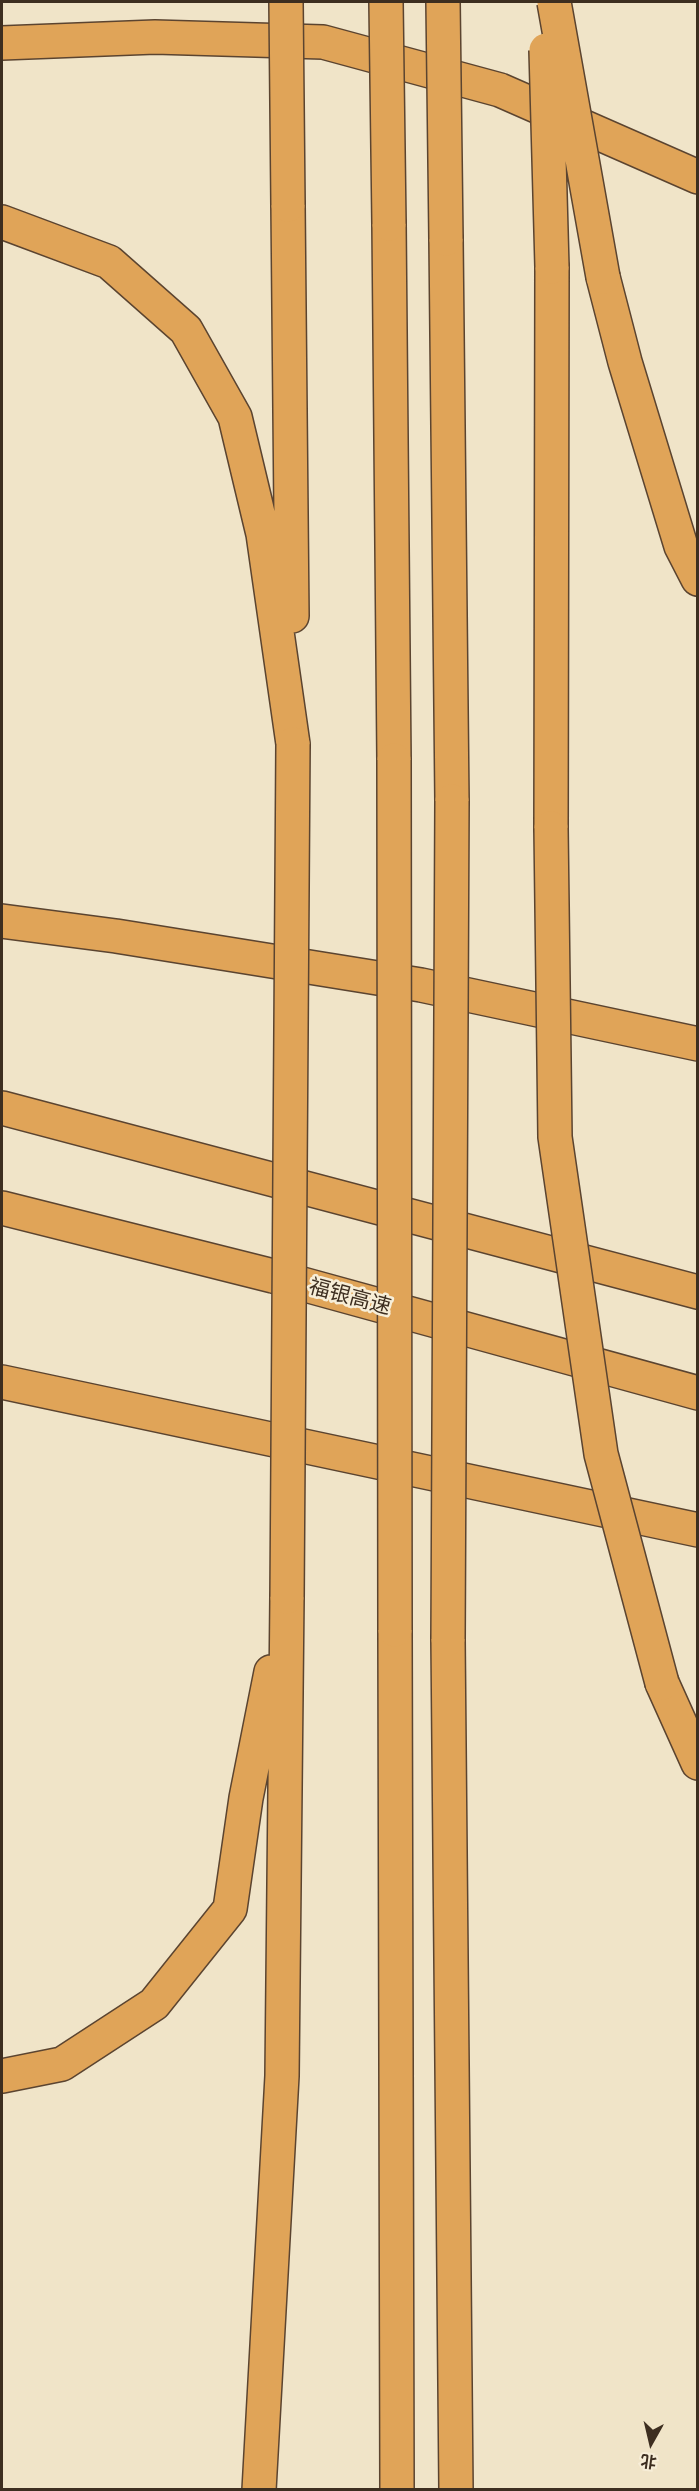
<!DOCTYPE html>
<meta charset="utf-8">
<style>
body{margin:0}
#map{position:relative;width:699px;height:2491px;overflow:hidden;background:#f0e4c8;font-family:"Crimson Pro","Noto Sans SC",serif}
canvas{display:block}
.frame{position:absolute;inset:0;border:3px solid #3d2e20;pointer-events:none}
.north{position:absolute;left:621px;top:2413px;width:60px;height:60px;-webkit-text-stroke:4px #f7eed8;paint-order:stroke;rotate:188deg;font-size:16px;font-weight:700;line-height:24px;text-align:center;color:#3d2e20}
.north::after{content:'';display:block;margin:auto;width:21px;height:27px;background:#3d2e20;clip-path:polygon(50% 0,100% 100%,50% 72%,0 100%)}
</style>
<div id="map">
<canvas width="699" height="2491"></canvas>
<div class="frame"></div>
<div class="north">北</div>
</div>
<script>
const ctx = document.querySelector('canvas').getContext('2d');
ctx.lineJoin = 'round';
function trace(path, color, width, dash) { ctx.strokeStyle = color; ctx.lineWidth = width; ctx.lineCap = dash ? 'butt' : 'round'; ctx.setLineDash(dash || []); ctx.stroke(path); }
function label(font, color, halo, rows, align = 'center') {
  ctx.font = font + ' "Crimson Pro","Noto Sans SC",serif'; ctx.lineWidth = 5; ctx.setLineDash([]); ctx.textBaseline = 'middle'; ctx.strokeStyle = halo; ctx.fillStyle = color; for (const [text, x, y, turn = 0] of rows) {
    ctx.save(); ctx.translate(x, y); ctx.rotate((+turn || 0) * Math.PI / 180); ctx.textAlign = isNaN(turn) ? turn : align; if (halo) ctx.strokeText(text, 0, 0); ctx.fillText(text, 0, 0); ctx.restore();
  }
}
const motorway = new Path2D(`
 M2,43L155,37L323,42L500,90L698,177
 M288,205L292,616
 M2,222L109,262L186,330L235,417L263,534L293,744
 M389,224L394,760
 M446,239L452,801
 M603,277L625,362L681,546L698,579
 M551,828L552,267
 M2,921L116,936L421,985L698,1044
 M2,1108L698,1292
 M2,1208L273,1276L698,1393
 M2,1382L698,1530
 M395,1630L397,2490
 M448,1639L456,2490
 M662,1683L698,1763
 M2,2076L62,2064L154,2004L230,1909L246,1798L271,1672
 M259,2490L282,2076L287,1597`);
const motorwayBridge = new Path2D(`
 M286,2L288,205
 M386,2L389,224
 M443,2L446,239
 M554,2L603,277
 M546,50L552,267
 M394,760L395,1630
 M551,828L555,1137L601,1454L662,1683
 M287,1597L293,744
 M448,1639L452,801`);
const streetNames = [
 ["福银高速",350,1297,15]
];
trace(motorway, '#5b4430', 36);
trace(motorway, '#e0a458', 33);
trace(motorwayBridge, '#5b4430', 36, []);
trace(motorwayBridge, '#e0a458', 33);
label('21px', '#3d2e20', '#f7eed8', streetNames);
</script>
